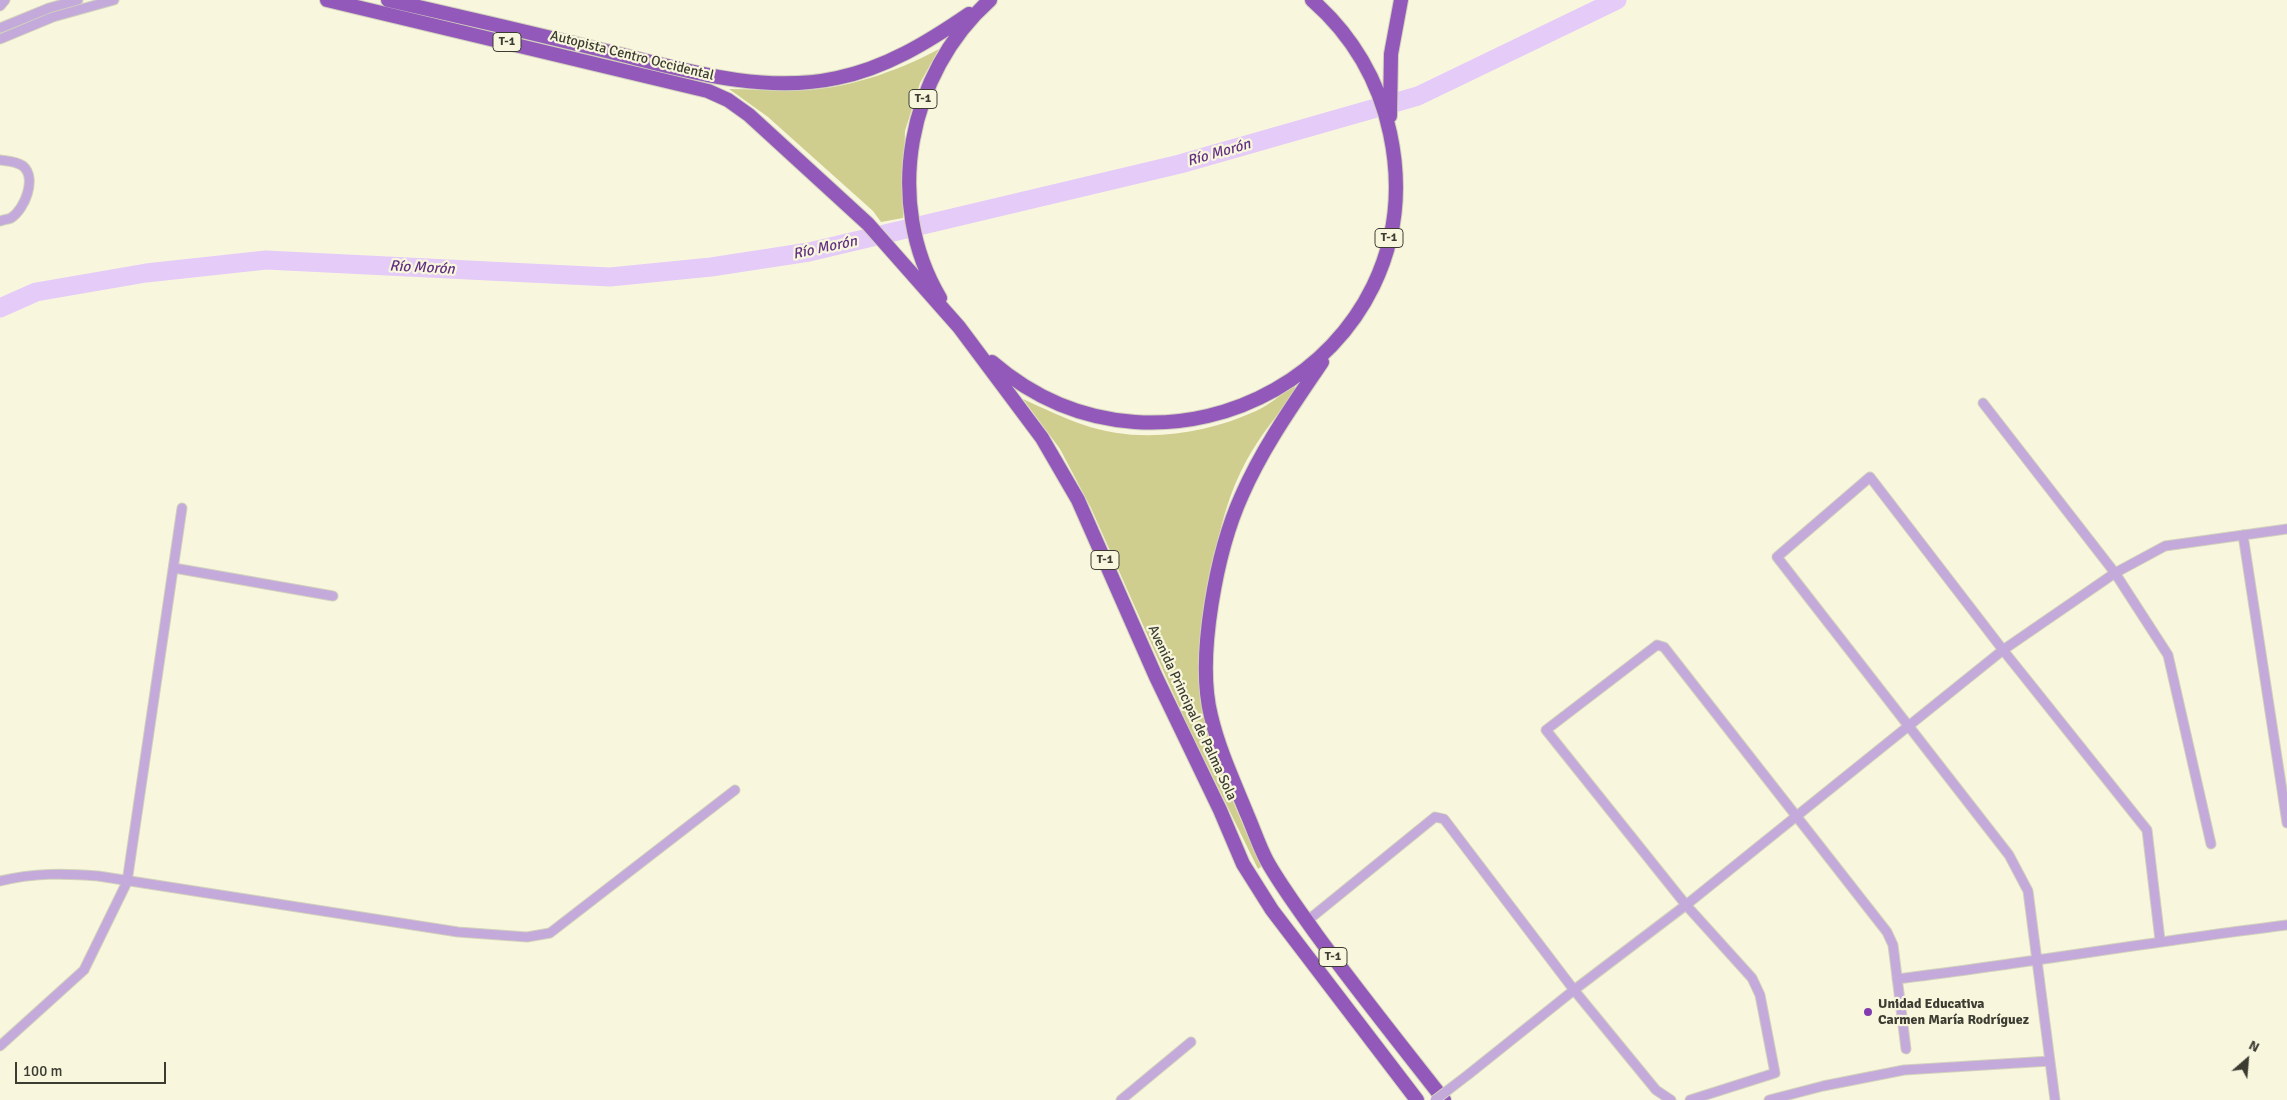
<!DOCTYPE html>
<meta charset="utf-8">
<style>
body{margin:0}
#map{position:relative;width:2287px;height:1100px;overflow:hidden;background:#f8f7de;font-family:Signika,sans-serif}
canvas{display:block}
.north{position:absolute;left:2222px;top:1035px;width:50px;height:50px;-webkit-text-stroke:4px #f8f7de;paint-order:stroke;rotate:27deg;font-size:14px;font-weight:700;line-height:20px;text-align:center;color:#3c3c32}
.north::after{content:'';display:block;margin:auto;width:18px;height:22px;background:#3c3c32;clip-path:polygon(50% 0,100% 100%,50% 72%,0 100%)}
.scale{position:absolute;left:15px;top:1062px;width:151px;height:22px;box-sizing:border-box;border:2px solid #3c3c32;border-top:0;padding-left:6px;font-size:15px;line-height:18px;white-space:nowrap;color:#3c3c32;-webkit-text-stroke:4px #f8f7de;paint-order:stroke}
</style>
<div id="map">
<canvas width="2287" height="1100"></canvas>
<div class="north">N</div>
<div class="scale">100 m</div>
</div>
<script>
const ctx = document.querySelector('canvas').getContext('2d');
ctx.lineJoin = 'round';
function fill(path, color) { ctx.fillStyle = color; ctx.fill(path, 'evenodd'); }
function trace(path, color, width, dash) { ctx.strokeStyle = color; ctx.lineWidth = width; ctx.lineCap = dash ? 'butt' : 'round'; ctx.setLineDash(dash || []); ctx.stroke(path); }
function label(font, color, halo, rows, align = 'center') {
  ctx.font = font + ' Signika,sans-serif'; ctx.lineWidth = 4.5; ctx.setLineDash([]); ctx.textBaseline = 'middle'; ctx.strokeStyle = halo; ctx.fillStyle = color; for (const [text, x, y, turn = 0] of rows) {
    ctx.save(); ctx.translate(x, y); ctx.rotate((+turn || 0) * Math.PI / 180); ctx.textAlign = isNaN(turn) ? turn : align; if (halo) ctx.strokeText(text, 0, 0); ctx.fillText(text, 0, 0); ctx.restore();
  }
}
const green = new Path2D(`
 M939,49L920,83L905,131L903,218L881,222L873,211L768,117L729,89C758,89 789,92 818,89C858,85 904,68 939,49Z
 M1294,385L1296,389C1282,410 1265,429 1252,451C1230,487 1220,527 1212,568C1208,591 1201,615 1200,639C1195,719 1229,796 1262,866L1258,869L1186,722L1091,508L1060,449L1023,399C1043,408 1063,418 1084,425C1139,444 1203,435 1256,411C1269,405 1282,394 1294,385Z`);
const river = new Path2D(`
 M0,308L36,292L146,273L266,260L610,277L711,267L809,252L1180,164L1418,96L1617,0`);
const minor = new Path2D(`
 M0,6L5,0
 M0,28L49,8L78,0
 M0,39L53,17L114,0
 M0,160C8,161 16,161 23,166C37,178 25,209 11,218C9,219 3,220 0,221
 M1983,403L2115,573L2168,655L2211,844
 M2243,535L2287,823
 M174,568L333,596
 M0,881C34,873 63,873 98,876L458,932L527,937L550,933L735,790
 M1307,921L1435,817L1444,819L1574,990L1656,1090L1671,1100
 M1897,979C2027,963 2157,941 2287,925
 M0,1046L84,970L127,882L182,508
 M1469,1074L1574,990L1686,905L2003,650L2115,573L2165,546L2287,529
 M1121,1100L1191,1042
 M1690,1100L1775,1073L1760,995L1752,978L1686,905L1546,730L1657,645L1664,647L1887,932L1893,945L1906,1049
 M1769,1100L1823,1086L1904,1070L2050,1061
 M2055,1100L2028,891L2009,855L1777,557L1870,477L2003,650L2147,830L2160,940`);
const trunk = new Path2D(`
 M327,0L708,91L728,100L749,115L868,224L959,327L1042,438L1078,500L1156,677L1220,810L1243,864L1272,910L1417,1100
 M388,0C459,16 531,33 602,50C678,68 759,95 837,78C886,68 928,42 969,14
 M1390,116L1391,54L1401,0
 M940,298C883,202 908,73 990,0
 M992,362C1167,513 1439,361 1390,133C1379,81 1352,35 1312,0
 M1322,362C1293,405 1263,447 1242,495C1217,550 1196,657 1211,716C1219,750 1234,782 1247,814C1254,830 1259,846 1267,861C1281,886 1299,910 1316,934C1357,990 1401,1045 1444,1100`);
const minorBridge = new Path2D(`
 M1435,1100L1469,1074`);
const markers = [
 [1868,1012,5,"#823caf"]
];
const shields = [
 [507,42,28],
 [923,99,28],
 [1389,238,28],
 [1105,560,28],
 [1333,957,28]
];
const shieldNames = [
 ["T-1",507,42],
 ["T-1",923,99],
 ["T-1",1389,238],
 ["T-1",1105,560],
 ["T-1",1333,957]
];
const streetNames = [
 ["Autopista Centro Occidental",632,56,14],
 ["Avenida Principal de Palma Sola",1192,713,65]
];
const poiNames = [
 ["Unidad Educativa",1878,1004],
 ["Carmen María Rodríguez",1878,1020]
];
const waterNames = [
 ["Río Morón",1219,153,-16],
 ["Río Morón",825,248,-12],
 ["Río Morón",422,268,3]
];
fill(green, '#d0ce8f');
trace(river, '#e4cbf8', 19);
trace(minor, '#d2d2bc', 11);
trace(trunk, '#d2d2bc', 16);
trace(minor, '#c4a9db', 9);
trace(trunk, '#9258ba', 14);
trace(minorBridge, '#d2d2bc', 11, []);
trace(minorBridge, '#c4a9db', 9);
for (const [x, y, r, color] of markers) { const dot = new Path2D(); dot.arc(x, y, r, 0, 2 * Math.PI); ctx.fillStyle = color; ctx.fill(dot); trace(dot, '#f8f7de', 2); }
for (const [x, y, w] of shields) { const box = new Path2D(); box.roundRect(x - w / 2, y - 9.5, w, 19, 4); ctx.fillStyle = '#f8f7de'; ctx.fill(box); trace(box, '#3c3c32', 1); }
label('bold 12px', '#3c3c32', null, shieldNames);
label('14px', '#3c3c32', '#f8f7de', streetNames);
label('bold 14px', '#3c3c32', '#f8f7de', poiNames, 'left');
label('italic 15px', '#633184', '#f8f7de', waterNames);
</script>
